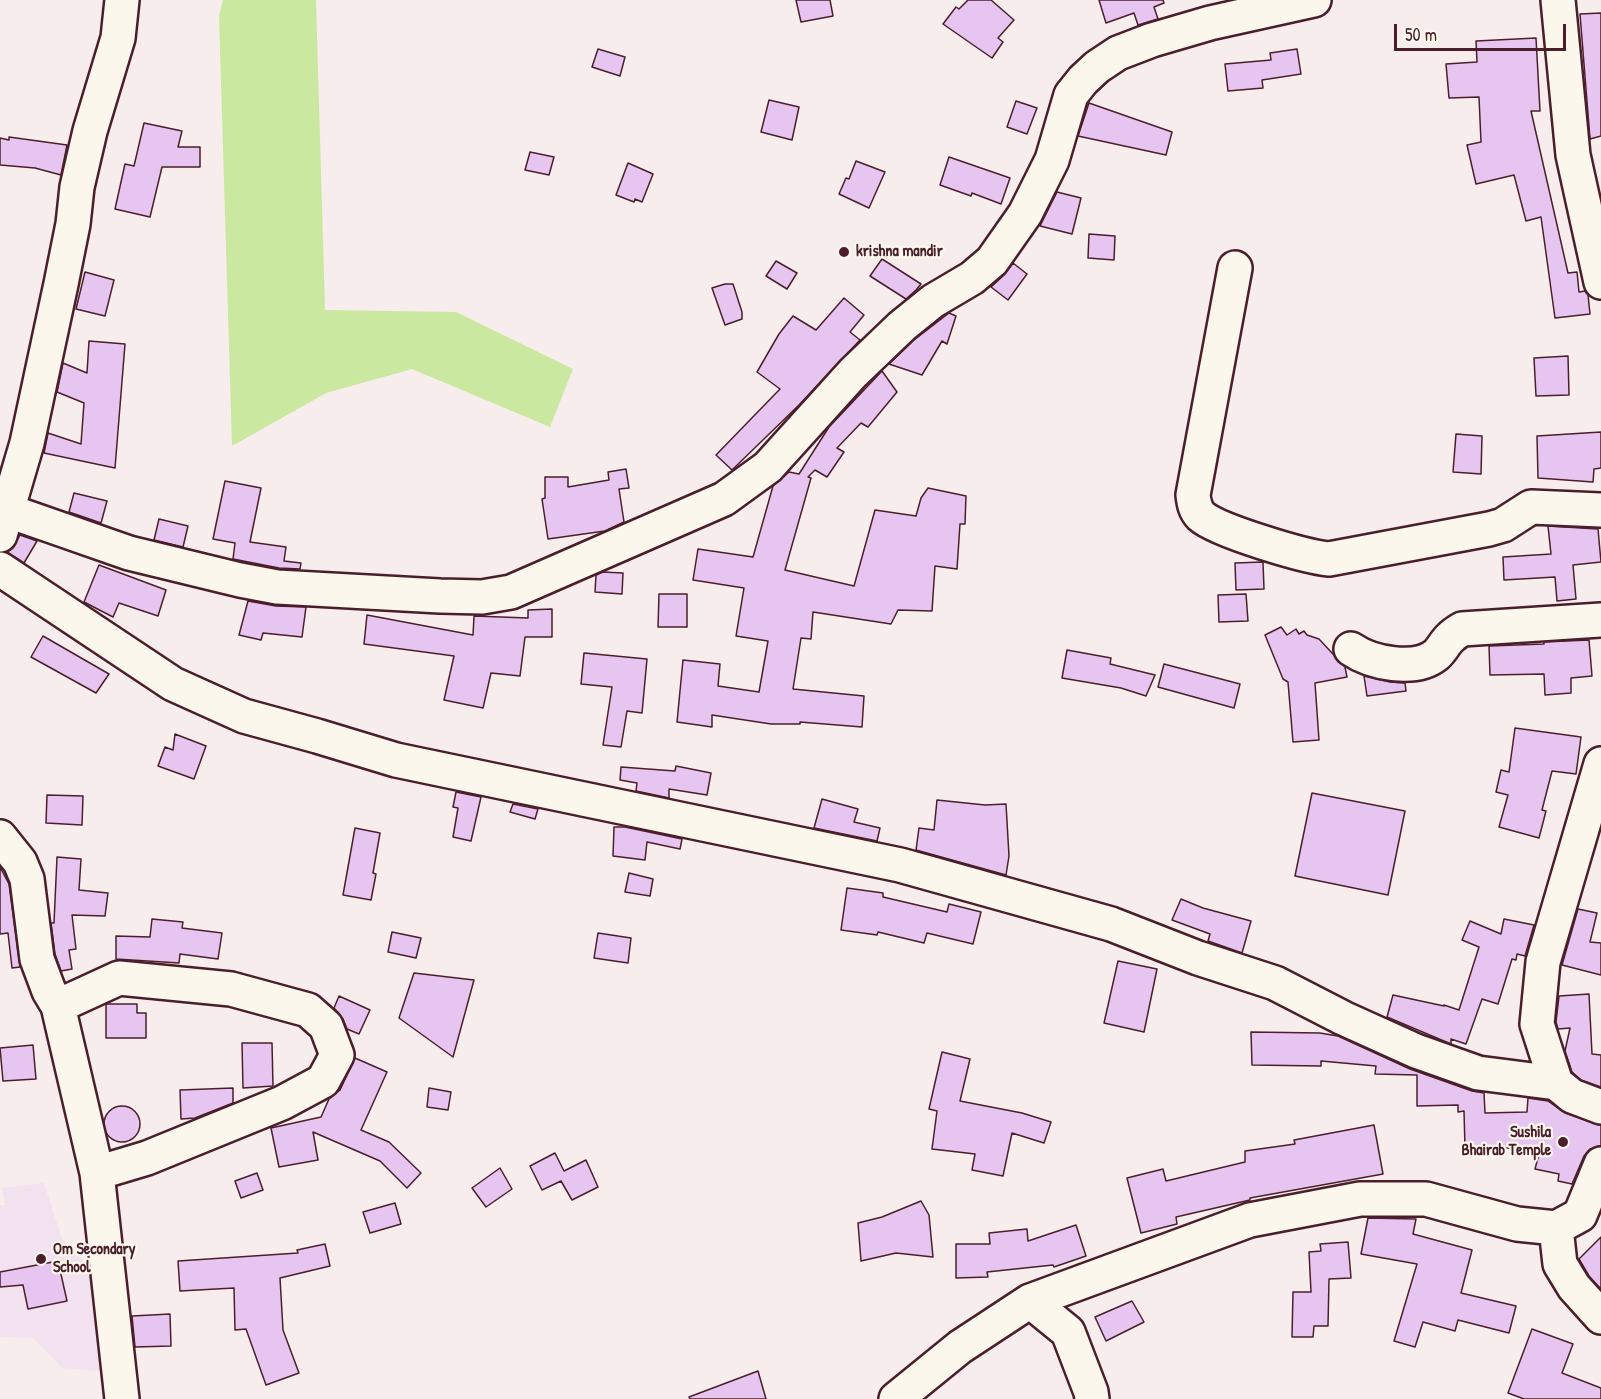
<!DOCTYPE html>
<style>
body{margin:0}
#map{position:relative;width:1601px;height:1399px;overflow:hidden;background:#f7eded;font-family:"Patrick Hand",sans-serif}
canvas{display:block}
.scale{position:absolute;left:1394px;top:24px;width:172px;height:27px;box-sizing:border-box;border:3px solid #4a1f2b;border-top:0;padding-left:8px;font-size:18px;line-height:21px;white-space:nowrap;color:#4a1f2b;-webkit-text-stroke:4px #fbf7ec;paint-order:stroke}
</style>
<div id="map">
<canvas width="1601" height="1399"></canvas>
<div class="scale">50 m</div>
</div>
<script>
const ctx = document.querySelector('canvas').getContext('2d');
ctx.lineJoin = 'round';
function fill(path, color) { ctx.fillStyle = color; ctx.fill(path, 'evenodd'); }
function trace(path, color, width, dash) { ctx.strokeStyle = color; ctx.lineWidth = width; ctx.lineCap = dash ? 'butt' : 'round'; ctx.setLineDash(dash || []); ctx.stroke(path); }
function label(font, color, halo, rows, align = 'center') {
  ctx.font = font + ' "Patrick Hand",sans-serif'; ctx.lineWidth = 4.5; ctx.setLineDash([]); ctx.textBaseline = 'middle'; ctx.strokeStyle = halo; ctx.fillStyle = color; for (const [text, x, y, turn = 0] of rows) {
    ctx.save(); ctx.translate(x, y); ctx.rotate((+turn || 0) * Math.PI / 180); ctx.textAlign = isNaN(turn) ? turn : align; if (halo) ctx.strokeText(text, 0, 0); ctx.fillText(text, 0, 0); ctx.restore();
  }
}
const built = new Path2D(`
 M44,1183L62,1239L101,1280L115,1372L62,1368L33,1338L0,1337V1205H5L2,1188Z`);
const green = new Path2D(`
 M223,0H316L325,310L456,312L573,369L550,427L412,369L326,393L232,446L219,16Z`);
const building = new Path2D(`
 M796,0H830L833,16L801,22Z
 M968,0H991L1014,20L998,38L1003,42L992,58L943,24L956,7L959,9Z
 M1099,0H1163L1164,3L1154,7L1158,19L1138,25L1134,13L1106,23Z
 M1601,13V136L1590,139L1580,14Z
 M1536,38L1540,111H1531L1568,273L1577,272L1579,292L1585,291L1588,295L1590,314L1555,318L1541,217L1526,221L1514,175L1476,184L1467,145L1481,142L1479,97L1449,98L1446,64L1477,62L1476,41Z
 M598,49L625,57L620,76L592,67Z
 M1297,49L1301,74L1262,80L1263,88L1228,91L1225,64L1271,60L1270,53Z
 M769,100L799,107L792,140L761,132Z
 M1016,101L1037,108L1027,134L1007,127Z
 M1089,103L1172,132L1166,155L1078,136Z
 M144,123L182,131L178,147H200V167H162L150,217L115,209L125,164L134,166Z
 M9,137L67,145L61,175L35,168L0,165V138L9,140Z
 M530,152L554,157L549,175L525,170Z
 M949,157L1010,178L1001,204L972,193L971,196L940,185Z
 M856,161L885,172L869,208L839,194L846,178L849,179Z
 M628,163L653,174L642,202L635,199L634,202L616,195Z
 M1057,192L1081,198L1072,234L1040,226Z
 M1089,234L1115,236L1114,260L1088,258Z
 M882,259L921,284L916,290L906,299L870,276Z
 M776,261L797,273L787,289L766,276Z
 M1013,263L1027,274L1008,300L991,287L1004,275Z
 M85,272L114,280L105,316L76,309Z
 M725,284H733L742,312V319L725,325L712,288Z
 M844,298L864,315L850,332L860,340L799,405L732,470L716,455L780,389L757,372L779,334L793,316L816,330Z
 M949,313L956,316L947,344L942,341L922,375L889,364L914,340Z
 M89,341L125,344L115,468L44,453L48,433L81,444L84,403L57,392L63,363L87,373Z
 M1568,356L1569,395L1536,396L1534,358Z
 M882,371L897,392L868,427L861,423L837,448L844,452L827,477L815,470L808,477L811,478L785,570L854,586L875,510L916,516L921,498L928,488L966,496L965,524H960L957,569L935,566L932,611L898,610L891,624L813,612L811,639L801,638L793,689L864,696L862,727L800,722V724H771L712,715V727L677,722L683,660L720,664L718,686L759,692L768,641L736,636L744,588L693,580L698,549L753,557L773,486L789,472L799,474L829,427Z
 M1601,432V468L1594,469L1593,482L1538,478L1537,436Z
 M1456,434L1482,436L1481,474L1453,472Z
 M626,469L629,488L619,489L624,522L605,531L548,539L542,499L545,498V477H568V487L609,480L608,472Z
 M225,481L261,488L250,542L286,547L284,561L301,563L300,569L279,568L233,559L235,543L213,539Z
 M74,493L107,501L101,523L69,512Z
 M159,519L188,526L183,547L154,540Z
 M1548,526L1598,529L1601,562L1573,565L1576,599L1557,601L1555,577L1504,580L1503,557L1551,554Z
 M20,535L37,541L24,563L7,552L13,548Z
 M1263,562L1264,589L1236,590L1235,563Z
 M99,565L166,590L158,616L119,603L113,617L84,602Z
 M603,572L623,573L622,594L595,592L596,575Z
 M659,594H687V627H658Z
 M1246,594L1248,621L1219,622L1218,595Z
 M248,601L276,606L306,607L302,637L263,633L261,640L239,635Z
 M552,609V637H525L520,676L491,673L483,708L444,700L454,656L364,644L367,615L473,635L474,616L528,618V610Z
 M1281,627L1287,635L1296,629L1299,634L1304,631L1307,635L1319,639L1345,667L1347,677L1315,683L1319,740L1293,742L1288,682L1283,679L1265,635Z
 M43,636L109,674L96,693L31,657Z
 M1589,640L1592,676L1571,678V693L1545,695L1544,674L1490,675L1489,646L1544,644V642Z
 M1067,650L1111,658L1110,664L1155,675L1146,696L1121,688L1062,678Z
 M584,653L647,659L642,713L627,711L621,747L603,745L612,687L581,684Z
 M1164,664L1240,684L1234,708L1158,687Z
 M1364,676L1390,682L1405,683L1406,691L1367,696Z
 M1515,728L1581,737L1576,774L1552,771L1542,810L1546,811L1539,838L1499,827L1508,795L1496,792L1501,770L1509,772Z
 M175,734L206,746L194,779L158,766L165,747L173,750Z
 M676,766L711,773L707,795L669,789V798L636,791L637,783L620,780L621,767L675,771Z
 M456,792L481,797L471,841L453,837L458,808L453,807Z
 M1312,793L1405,811L1388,895L1295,876Z
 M47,795L83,796L82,825L46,823Z
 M822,799L858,809L854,822L880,828L877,841L814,828Z
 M937,800L985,805L1006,804L1009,856L1006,875L916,850L919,828L934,830Z
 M513,804L538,809L535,819L510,812Z
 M614,827H625L682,839L680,849L647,842L645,860L613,856Z
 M355,828L380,833L373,873L376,874L371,900L343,895Z
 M57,857L81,859L79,890L108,893L105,916L72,915L76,949L69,950L72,969L61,971L55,954L51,923H54Z
 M0,867L9,884L20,967L12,968L8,933L0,934Z
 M629,873L653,879L650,896L625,892Z
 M847,888L883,893V897L947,912L949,904L981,912L973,944L927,933L924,943L878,932L877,935L841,930Z
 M1181,899L1203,908L1251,921L1242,953L1208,941L1210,934L1172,920Z
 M1578,909L1597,913L1590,942L1601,943V975L1562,965Z
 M152,919L183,922L182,928L222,933L218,959L180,954L179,963L116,959V936L150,937Z
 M1504,919L1534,925L1525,956L1517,954L1516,960L1512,959L1498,1004L1482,999L1466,1044L1451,1039V1044L1387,1017L1393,995L1444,1006V1005L1459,1010L1479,947L1462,940L1470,921L1501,934Z
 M392,932L421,938L416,958L388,952Z
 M598,933L631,938L628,963L594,958Z
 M1118,961L1157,969L1144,1032L1104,1023Z
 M414,973L474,980L453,1057L399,1018Z
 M1589,994L1592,1054L1601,1055V1087L1581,1080L1572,1072L1565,1051L1570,1028L1558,1029L1556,1022L1559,996Z
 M339,996L370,1010L359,1034L347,1029L343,1019L334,1008Z
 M106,1004H137V1013H146V1038H106Z
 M1251,1032L1320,1033L1338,1036L1410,1069L1472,1091L1484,1093L1485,1113L1527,1112L1528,1098L1548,1101L1565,1113L1601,1125V1146L1590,1149L1584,1156L1572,1184L1558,1181L1559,1174L1535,1169L1539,1154L1513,1148H1465L1464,1111L1458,1112V1105L1417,1106V1075L1375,1074L1376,1066L1321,1061V1066L1252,1065Z
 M242,1043H272L273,1086L243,1088Z
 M33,1045L36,1079L3,1081L0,1048Z
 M942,1052L970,1059L960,1101L1022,1113L1051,1122L1044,1143L1012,1133L1003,1176L972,1170L975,1154L932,1149L937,1111L929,1109Z
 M355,1058L387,1072L361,1130L389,1142L421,1173L407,1188L380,1161L313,1132L318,1160L279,1167L271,1128L321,1117L329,1099L340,1090Z
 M233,1088V1103L195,1118L181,1119L180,1090Z
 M429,1088L451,1092L448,1110L427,1107Z
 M104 1124a18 18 0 1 1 36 0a18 18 0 1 1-36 0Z
 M1374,1125L1383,1174L1250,1198V1200L1176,1217L1177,1224L1141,1233L1127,1178L1163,1169L1166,1181L1245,1162V1151L1295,1144L1294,1140Z
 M555,1153L564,1171L586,1160L598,1187L572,1200L561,1181L542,1190L530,1166Z
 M500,1168L512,1189L486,1207L472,1188Z
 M257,1173L263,1190L241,1198L235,1181Z
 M921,1201L929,1215L933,1257L896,1253L861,1261L858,1223L882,1217Z
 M395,1203L401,1224L370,1233L363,1212Z
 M1368,1218L1416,1219L1413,1234L1472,1250L1461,1293L1516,1306L1509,1333L1458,1320L1455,1331L1423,1322L1415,1347L1394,1341L1417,1264L1361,1254Z
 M1076,1225L1086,1256L1054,1267L1053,1265L987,1272L988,1277L956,1278V1244H990L989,1233L1027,1229L1028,1241Z
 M1601,1237V1289L1589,1276L1579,1259Z
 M1348,1242L1351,1278L1329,1279L1328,1326H1314L1313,1337H1292L1293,1292H1311L1309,1252L1321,1251L1320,1244Z
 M325,1244L330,1266L280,1278L283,1330L299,1373L266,1385L246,1329L235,1330L234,1288L180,1291L178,1261L298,1253L297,1250Z
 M58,1261L67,1301L28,1309L23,1285L0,1287V1272Z
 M1132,1301L1144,1322L1106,1341L1095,1317Z
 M170,1314L171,1346L135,1347L132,1316Z
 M1532,1329L1573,1344L1562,1373L1601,1388V1399H1524L1508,1393Z
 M758,1371L766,1399H690L689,1397Z`);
const minor = new Path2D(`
 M1558,0L1573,155L1601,282
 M1235,268L1193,495C1194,503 1195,510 1201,516C1218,531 1306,557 1329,559L1489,529L1503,525L1531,507L1601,510
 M0,508L129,553L240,580L277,587L440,596L482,597L511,592L724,499L768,467L853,373L902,326L933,301L972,278L992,261L1025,214L1052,160L1071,95L1083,80L1097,67L1118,53L1152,40L1210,23L1314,0
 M0,535L27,443L61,284L73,224L77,187L90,131L118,38L122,0
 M0,569L173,684L244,716L317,736L396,760L900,865L1111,924L1198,958L1275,983L1343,1018L1416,1051L1478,1073L1556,1083
 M1351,649C1371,663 1415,672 1436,655C1442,650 1445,642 1451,637C1454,634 1459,631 1462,629L1601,620
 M1601,764L1543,962L1537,1024L1556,1083L1572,1096L1601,1107
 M0,837L20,862L27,879L37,959L49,991L58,1006L97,1173L122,1399
 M58,1006L119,978L231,989L308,1010L326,1026L337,1055L323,1081L282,1103L147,1158L97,1173
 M1556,1228L1560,1264L1574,1287L1601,1317
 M1030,1301L1068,1332L1091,1392L1092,1399
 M896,1399L960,1347L1030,1301L1250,1220L1360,1199H1426L1517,1224L1556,1228L1580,1215L1601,1164`);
const markers = [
 [844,252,6,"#4a1f2b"],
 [1563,1142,6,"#4a1f2b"],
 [41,1259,6,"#4a1f2b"]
];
const poiNames = [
 ["krishna mandir",856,252],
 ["Sushila",1551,1133,"right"],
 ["Bhairab Temple",1551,1151,"right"],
 ["Om Secondary",53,1250],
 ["School",53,1268]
];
fill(built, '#f2e1ee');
fill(green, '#cae89f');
fill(building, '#e7c5f1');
trace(building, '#4a1f2b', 1.5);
trace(minor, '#4a1f2b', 38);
trace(minor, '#fbf7ec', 33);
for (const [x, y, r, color] of markers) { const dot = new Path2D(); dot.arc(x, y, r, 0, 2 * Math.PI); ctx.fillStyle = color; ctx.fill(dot); trace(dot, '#fbf7ec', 2); }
label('bold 16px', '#4a1f2b', '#fbf7ec', poiNames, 'left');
</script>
